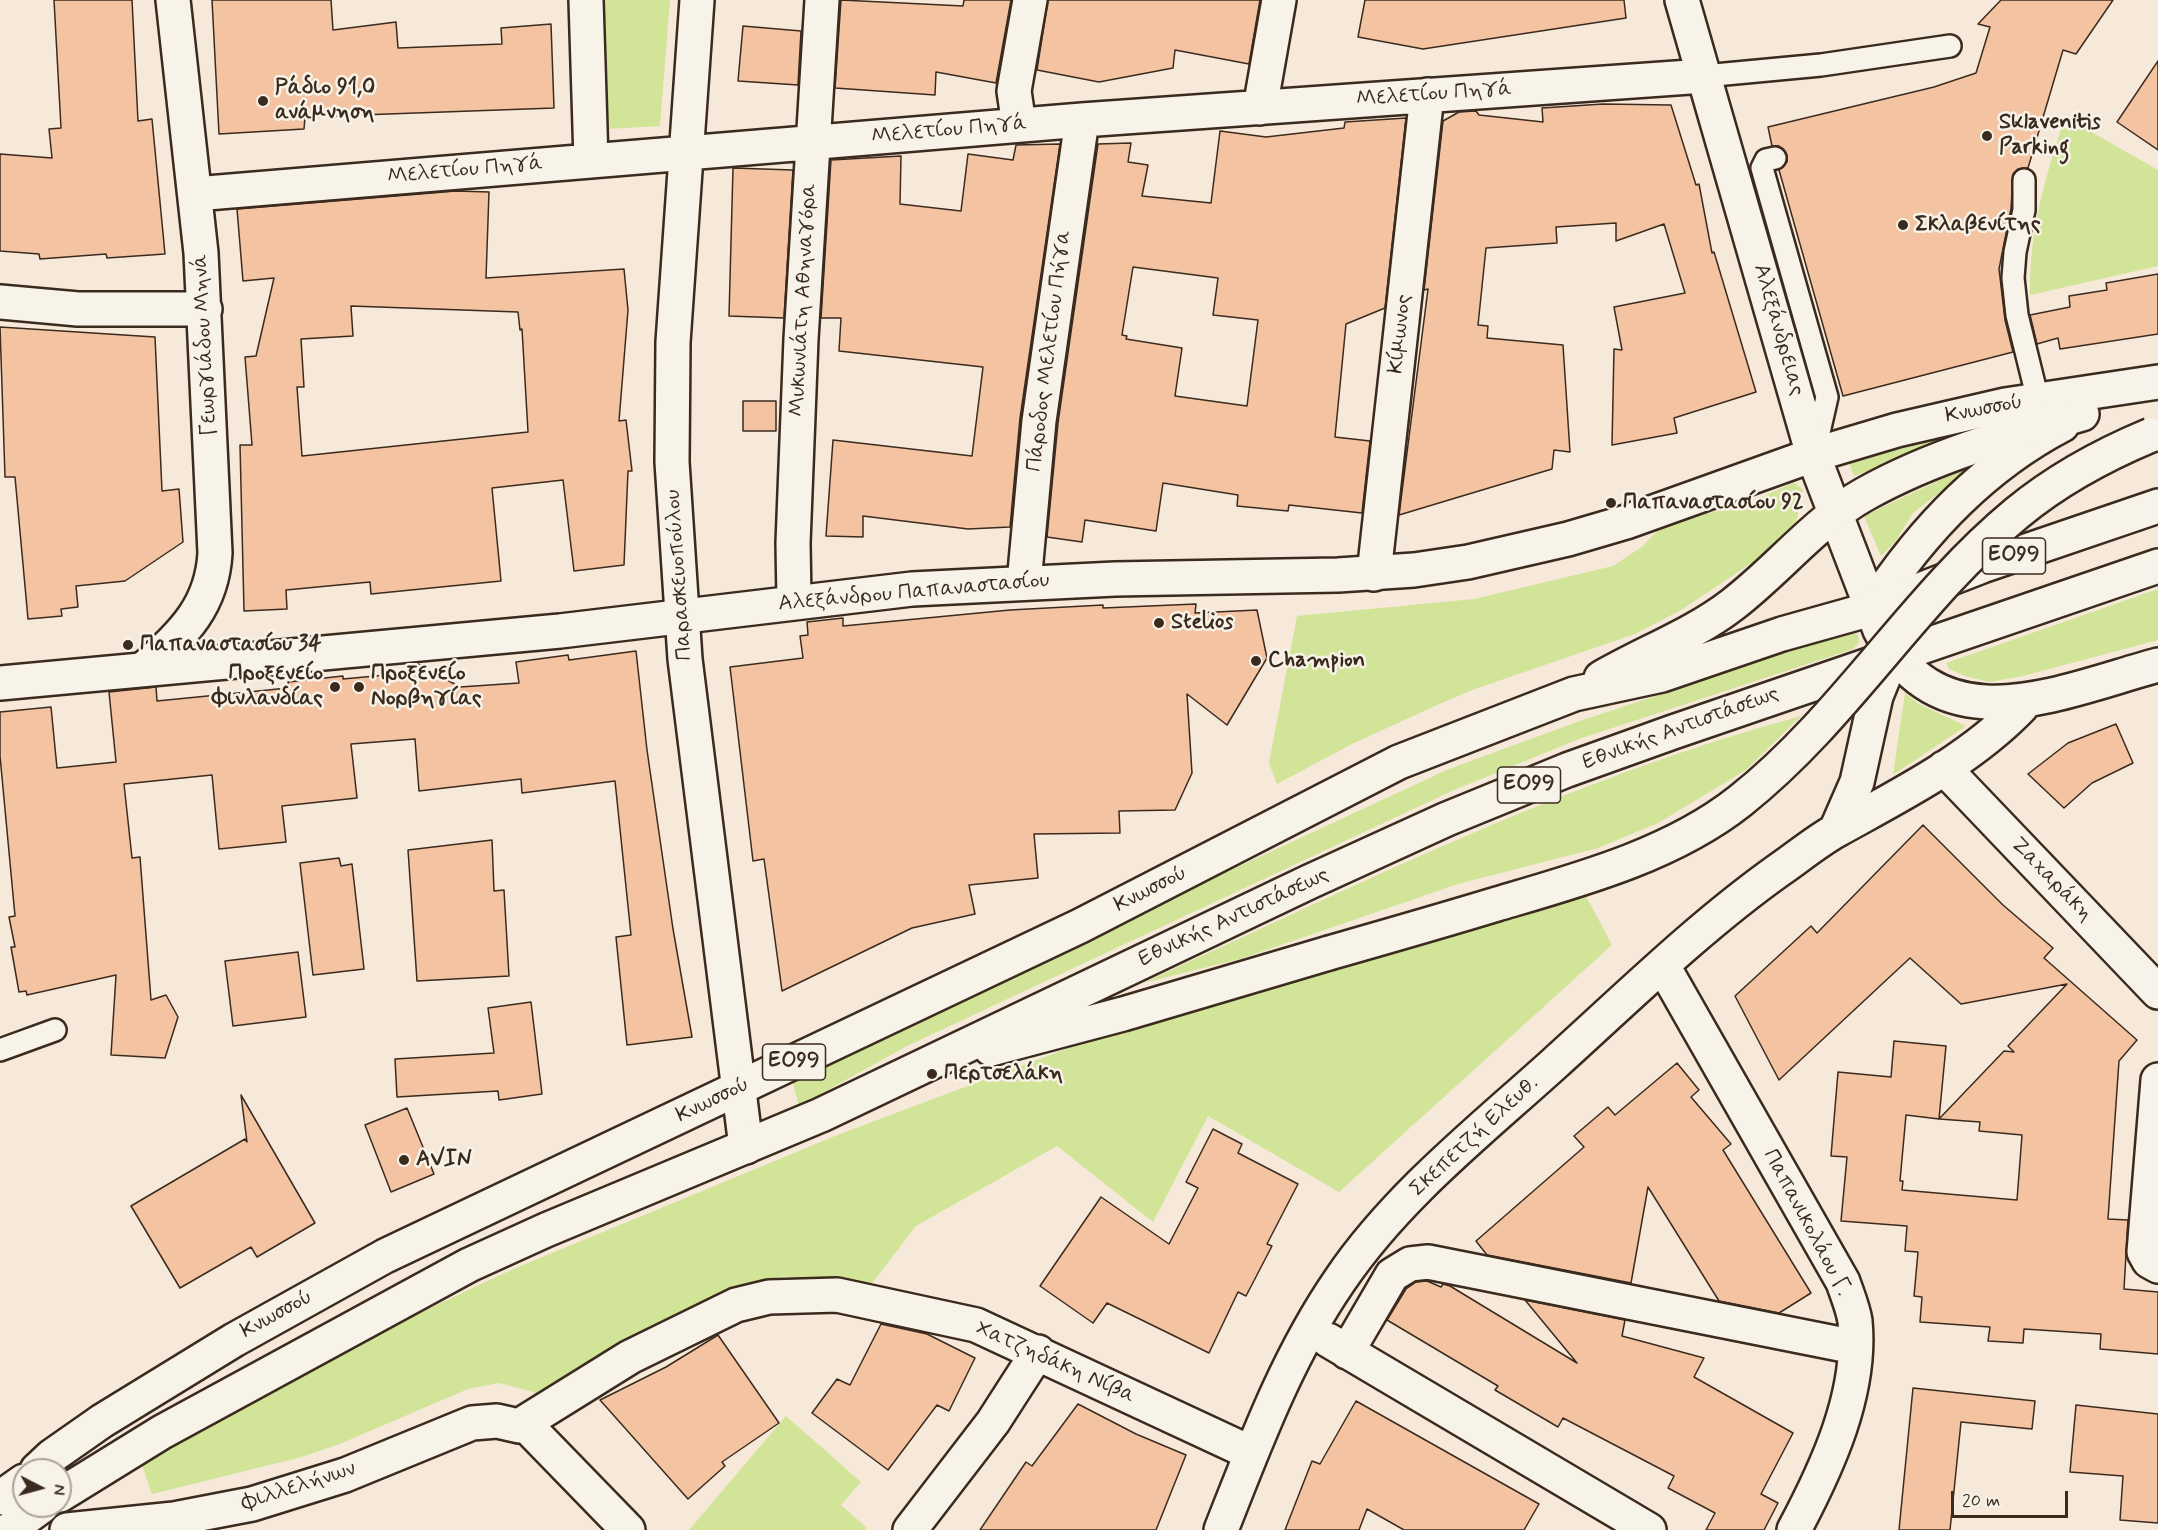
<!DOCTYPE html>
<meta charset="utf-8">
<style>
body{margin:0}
#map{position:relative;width:2158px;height:1530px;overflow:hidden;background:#f6e9da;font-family:Mynerve,sans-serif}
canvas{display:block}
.north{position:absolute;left:12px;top:1458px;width:60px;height:60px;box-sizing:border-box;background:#f7f3e8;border:2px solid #aca397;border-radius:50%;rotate:96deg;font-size:16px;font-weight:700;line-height:24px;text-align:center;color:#3b2a1e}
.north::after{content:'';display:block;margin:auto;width:21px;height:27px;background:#3b2a1e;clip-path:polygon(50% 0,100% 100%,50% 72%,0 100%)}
.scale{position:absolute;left:1951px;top:1491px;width:117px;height:27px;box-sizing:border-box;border:3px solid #3b2a1e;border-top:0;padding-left:8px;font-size:18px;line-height:21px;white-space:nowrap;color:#3b2a1e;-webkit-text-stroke:4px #f7f3e8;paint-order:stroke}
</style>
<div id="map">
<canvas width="2158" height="1530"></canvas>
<div class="north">N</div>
<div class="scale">20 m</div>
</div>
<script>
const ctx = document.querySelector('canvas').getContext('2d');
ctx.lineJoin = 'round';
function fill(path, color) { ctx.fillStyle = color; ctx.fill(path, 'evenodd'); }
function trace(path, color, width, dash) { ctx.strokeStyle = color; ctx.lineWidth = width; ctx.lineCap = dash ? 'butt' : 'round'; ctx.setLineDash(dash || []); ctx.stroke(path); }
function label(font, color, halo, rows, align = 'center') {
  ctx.font = font + ' Mynerve,sans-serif'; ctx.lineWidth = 5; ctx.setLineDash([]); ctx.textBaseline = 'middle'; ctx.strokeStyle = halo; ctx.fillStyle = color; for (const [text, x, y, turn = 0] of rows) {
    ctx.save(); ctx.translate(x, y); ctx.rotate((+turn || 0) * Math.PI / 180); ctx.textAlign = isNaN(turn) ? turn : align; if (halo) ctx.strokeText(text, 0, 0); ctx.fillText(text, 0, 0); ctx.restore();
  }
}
const green = new Path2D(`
 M605,0H670L660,126L607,129Z
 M2065,117L2158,170V266L2030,295C2029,231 2045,178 2065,117Z
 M2002,421L1854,476L1848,461Z
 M1980,461L1913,513L1895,542L1881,556L1864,516Z
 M1794,482L1803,490L1796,523L1759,558L1681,610L1635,634L1472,690L1435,706L1352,744L1277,784L1269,763L1297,616L1474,599L1613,566L1643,546L1664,524L1750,503Z
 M2158,589V640L2023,676L1989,682L1965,676L1949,669L1946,663Z
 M1851,631L1858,635L1859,643L1853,649L1579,739L1454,790L907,1046L799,1106L793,1083L1104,929L1449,769L1577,722Z
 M1905,693L1919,704L1966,726L1893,775Z
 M1801,716L1746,770L1658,823L1598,848L1458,884L1240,959L1143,983C1360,884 1570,778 1801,716Z
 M1586,896L1612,945L1339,1192L1208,1116L1153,1222L1057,1146L916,1226L866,1291L786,1276L747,1283L583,1366L537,1393L499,1383L468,1389L342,1443L302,1457L152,1494L141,1462L360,1341L511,1270L840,1134L1082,1043L1318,971Z
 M786,1416L861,1482L841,1505L867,1528L865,1530H689Z`);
const building = new Path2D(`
 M54,0H132L138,121L152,119L165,254L107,258L106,254L40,259L39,254L0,251V154L52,158L49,129L61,128Z
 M212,0H331L333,30L396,22L398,48L502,44L501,28L551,24L554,108L305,117L304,129L219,134Z
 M841,0L963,6L964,0H1011L996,83L936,72L935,95L835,88Z
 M1048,0H1260L1249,64L1175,50L1173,68L1099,82L1037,70Z
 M1365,0H1624L1626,18L1423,49L1358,37Z
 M2001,0H2113L2076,54L2063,50L2028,168L2018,169L2013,174L2011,209L1999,269L2005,320L2013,352L1843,396L1779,170L1787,162V155L1779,146H1772L1768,127L1934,87L1976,73L1990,27L1978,24Z
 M743,26L801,31L798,85L738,81Z
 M2158,61V150L2117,122Z
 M1603,104L1671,105L1696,185L1699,184L1712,253L1714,252L1756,392L1674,418L1677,433L1612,445L1614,349L1622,350L1614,307L1685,293L1664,224L1616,241V223L1556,227L1557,243L1486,248L1478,325L1488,326L1487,338L1563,345L1570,452L1554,450L1552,469L1399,515L1428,289L1424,290L1443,121L1459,112L1476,111L1479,115L1543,122L1542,108Z
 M1406,118L1385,308L1346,324L1335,437L1370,441L1362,513L1289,505L1288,511L1237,506L1238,495L1163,483L1156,531L1085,520L1082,542L1047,537L1058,423L1098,144L1131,143L1128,162L1148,165L1142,196L1211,203L1220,131L1266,137L1344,128L1345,122ZM1133,267L1218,278L1213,315L1258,320L1247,406L1175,396L1182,348L1126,339L1127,336L1122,335Z
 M1060,144L1020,418L1010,527L968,529L863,516V537L826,536L833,440L972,456L983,367L839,351L841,318H821L831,160L901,156L900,204L961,211L968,154L1013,160L1016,145Z
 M733,168L793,170L784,318L729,316Z
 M456,191L489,192L486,278L624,269L628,310L619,421L626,420L632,471H628L624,565L574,571L563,480L492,488L501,581L371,594L370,582L286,590L287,609L244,611L240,445H252L245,357L256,356L274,278L243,281L237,209ZM351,306L518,312L520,330L522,329L528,432L302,456L297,387H304L301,339L353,336Z
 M2158,274V334L2060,349L2058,338L2037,344L2030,315L2070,307L2069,296L2107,290L2106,283Z
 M0,327L155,337L162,491L179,489L183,542L125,581L76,586L78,607L61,609L62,616L28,619L15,477H5Z
 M743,401H776V431H743Z
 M1196,604L1195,613L1257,610L1267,658L1227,725L1187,694L1192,773L1175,810L1119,811L1120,833L1034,834L1038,878L969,885L975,914L912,928L782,991L764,859L753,861L730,667L803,658L800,636L808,635L807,622L843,618V626L1010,610L1103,605V608Z
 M636,651L647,750L673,929L692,1037L627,1045L616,937L631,935L615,781L522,793L521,779L419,791L415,739L351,744L357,798L282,806L286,842L219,849L212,775L124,784L132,858L140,857L151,1000L166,995L178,1017L165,1058L111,1055L116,975L27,995L26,991L19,992L11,947H15L9,917L15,916L0,756V712L51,707L57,768L116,762L109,692L156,687L157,701L288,688V682L343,676V679L386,675L403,678L418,664L460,687L519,683L516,662L568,655L569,660Z
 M2116,724L2133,763L2092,783L2064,808L2028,774L2068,743Z
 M1923,825L2003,905L2053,948L2044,958L2137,1040L2119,1061L2108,1219L2128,1220L2124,1289L2158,1292V1354L2100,1349L2101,1334L2024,1329L2023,1343L1988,1341L1990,1327L1920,1322L1922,1297L1914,1296L1918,1252L1905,1251L1907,1226L1841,1221L1847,1157L1831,1156L1838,1072L1891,1077L1894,1041L1946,1046L1939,1119L1906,1115L1900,1181H1903L1902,1190L2017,1200L2022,1135L1979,1131L1980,1122L1939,1119L2004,1051L2014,1052L2008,1046L2067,984L1961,1004L1910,958L1779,1080L1735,996L1811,926L1817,933Z
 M492,840L494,891L504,890L509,976L417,981L408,850Z
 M339,858L341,866L352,864L364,969L313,975L300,863Z
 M298,952L306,1017L233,1026L225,961Z
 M531,1002L542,1094L499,1100L498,1091L397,1097L395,1059L494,1053L488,1008Z
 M1677,1063L1699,1090L1691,1097L1731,1144L1723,1150L1811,1293L1779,1313L1719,1301L1648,1187L1631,1283L1487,1255L1476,1241L1584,1147L1574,1136L1608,1107L1615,1115Z
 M241,1095L315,1223L257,1257L251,1247L180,1288L131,1206L245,1139L247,1142Z
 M407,1108L434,1174L391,1192L365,1125Z
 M1213,1129L1242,1144L1238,1153L1298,1184L1267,1244L1272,1246L1246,1296L1238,1292L1209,1353L1107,1303L1093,1323L1040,1286L1101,1197L1169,1244L1198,1188L1186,1182Z
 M1427,1281L1441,1287L1443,1284L1450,1286L1577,1363L1525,1300L1625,1320L1622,1336L1704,1358L1694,1377L1793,1433L1761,1494L1778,1503L1764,1530H1706L1715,1513L1668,1488L1674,1476L1563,1418L1558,1427L1495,1390L1498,1386L1387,1320L1406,1289L1416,1282Z
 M881,1324L927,1334L975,1358L949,1411L937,1405L888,1470L812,1413L837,1379L850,1385Z
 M718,1335L779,1423L722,1462L725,1466L688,1499L600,1400L666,1367Z
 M1913,1388L2035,1401L2032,1429L1961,1422L1950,1530H1899Z
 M1356,1401L1539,1504L1524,1530H1404L1367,1509L1359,1530H1285L1312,1461L1320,1464Z
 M1078,1404L1136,1434L1186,1455L1156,1530H980L1026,1462L1032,1466Z
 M2076,1405L2158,1414V1523L2120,1520L2123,1476L2070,1472Z`);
const service = new Path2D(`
 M1704,76L1821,65L1950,46
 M1775,158L1766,160L1762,168L1827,397L1815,450
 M2024,180V210L2015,252L2013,278L2017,315L2038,400
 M0,1050L55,1030`);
const minor = new Path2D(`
 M586,0L591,160
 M697,0L673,342L672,462L685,659L746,1147
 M1682,0L1813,455L1880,630C1941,748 2059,692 2158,665
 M1260,108L1279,0
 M1019,125L1014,91L1030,0
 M195,194L1082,120L1704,76
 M0,302L78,309H205
 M1374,574L1427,95
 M1024,583L1039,421L1082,120
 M794,601L793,543L801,339L822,0
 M146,667C183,633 212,607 215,553L201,253L173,0
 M1944,768L2158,992
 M1836,830L1857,782L1876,696L1893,654
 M1663,966L1843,1282C1847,1294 1853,1308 1855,1321C1862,1393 1827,1468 1794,1530
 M2158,1080L2144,1252L2149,1261L2158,1266
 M1328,1340L1649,1530
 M1347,1352L1392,1275L1410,1264L1428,1262L1855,1347
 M524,1423L628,1530
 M67,1530L174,1519L252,1504L345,1475L472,1423L497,1421L519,1426L630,1357L736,1305L769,1297L837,1295L976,1325L1251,1453
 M910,1530L993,1422L1038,1352
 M1221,1530C1255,1444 1287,1357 1340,1280C1397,1196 1481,1130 1555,1063C1628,997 1699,927 1779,870C1798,857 1817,841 1837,830C1902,794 1970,760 2022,706L2023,701`);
const secondary = new Path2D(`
 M1871,609C1920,533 1982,467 2062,425
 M0,683L560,631L912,589L1115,579L1338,575L1414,570L1468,562L1568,539L1626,522L1813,455L1897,430L2005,405L2158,382`);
const primary = new Path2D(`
 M1601,678C1644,653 1693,635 1732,605C1778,570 1815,522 1865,494C1933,456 2008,435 2082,414
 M991,1049L1123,1014L1329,953
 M37,1470L52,1456L102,1421L234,1340L385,1256L1080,926L1399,762L1574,694L1662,675L1782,634L1871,609L1982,566L2158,506
 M60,1495L162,1432L469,1265L546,1230L821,1115L1309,882L1447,819L1567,770L1673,732L2158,566
 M0,1498L24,1481
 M9,1530L42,1506`);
const primaryBridge = new Path2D(`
 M1329,953C1385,937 1441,921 1497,904C1579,880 1672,855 1740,801C1845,718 1914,598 2017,513C2058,479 2103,455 2151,435`);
const markers = [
 [263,101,6,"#3b2a1e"],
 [1987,136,6,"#3b2a1e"],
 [1903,225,6,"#3b2a1e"],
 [1611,503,6,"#3b2a1e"],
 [1159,623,6,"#3b2a1e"],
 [128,645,6,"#3b2a1e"],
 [1256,661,6,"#3b2a1e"],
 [335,687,6,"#3b2a1e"],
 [359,687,6,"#3b2a1e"],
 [932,1074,6,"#3b2a1e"],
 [404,1160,6,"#3b2a1e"]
];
const shields = [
 [2014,556,63],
 [1529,785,63],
 [794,1062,63]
];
const shieldNames = [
 ["ΕΟ99",2014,556],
 ["ΕΟ99",1529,785],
 ["ΕΟ99",794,1062]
];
const poiNames = [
 ["Ράδιο 91,0",275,88],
 ["ανάμνηση",275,113],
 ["Sklavenitis",1999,123],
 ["Parking",1999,148],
 ["Σκλαβενίτης",1915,225],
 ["Παπαναστασίου 92",1623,503],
 ["Stelios",1171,623],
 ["Παπαναστασίου 34",140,645],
 ["Champion",1268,661],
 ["Προξενείο",323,674,"right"],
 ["Φινλανδίας",323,699,"right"],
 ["Προξενείο",371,674],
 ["Νορβηγίας",371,699],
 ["Περτσελάκη",944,1074],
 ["AVIN",416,1160]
];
const streetNames = [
 ["Μελετίου Πηγά",1434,95,-4],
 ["Μελετίου Πηγά",949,131,-5],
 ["Μελετίου Πηγά",465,171,-5],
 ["Μυκωνιάτη Αθηναγόρα",804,300,-87],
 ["Αλεξάνδρειας",1778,330,74],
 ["Κίμωνος",1401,334,-84],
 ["Γεωργιάδου Μηνά",206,345,-93],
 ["Πάροδος Μελετίου Πήγα",1050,351,-83],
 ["Κνωσσού",1984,410,-11],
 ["Παρασκευοπούλου",680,575,-94],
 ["Αλεξάνδρου Παπαναστασίου",914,593,-5],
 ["Εθνικής Αντιστάσεως",1681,729,-20],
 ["Ζαχαράκη",2051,880,46],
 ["Κνωσσού",1151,890,-27],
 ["Εθνικής Αντιστάσεως",1234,918,-25],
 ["Κνωσσού",713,1101,-26],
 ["Σκεπετζή Ελευθ.",1475,1137,-43],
 ["Παπανικολάου Γ.",1806,1223,62],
 ["Κνωσσού",277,1315,-29],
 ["Χατζηδάκη Νίβα",1055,1363,24],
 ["Φιλλελήνων",299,1487,-18]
];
fill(green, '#d1e498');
fill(building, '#f3c3a2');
trace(building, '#3b2a1e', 1.5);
trace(service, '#3b2a1e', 26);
trace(minor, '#3b2a1e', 38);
trace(secondary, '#3b2a1e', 38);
trace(primary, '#3b2a1e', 38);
trace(service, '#f7f3e8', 21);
trace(minor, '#f7f3e8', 33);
trace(secondary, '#f7f3e8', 33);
trace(primary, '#f7f3e8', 33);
trace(primaryBridge, '#3b2a1e', 38, []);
trace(primaryBridge, '#f7f3e8', 33);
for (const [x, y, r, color] of markers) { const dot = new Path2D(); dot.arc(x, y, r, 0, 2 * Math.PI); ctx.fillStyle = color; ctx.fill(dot); trace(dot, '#f7f3e8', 2); }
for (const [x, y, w] of shields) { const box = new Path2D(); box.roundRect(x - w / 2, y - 18, w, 36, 4.5); ctx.fillStyle = '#f7f3e8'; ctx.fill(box); trace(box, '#3b2a1e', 1.5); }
label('bold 21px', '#3b2a1e', null, shieldNames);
label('bold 22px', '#3b2a1e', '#f7f3e8', poiNames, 'left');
label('22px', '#3b2a1e', '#f7f3e8', streetNames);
</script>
